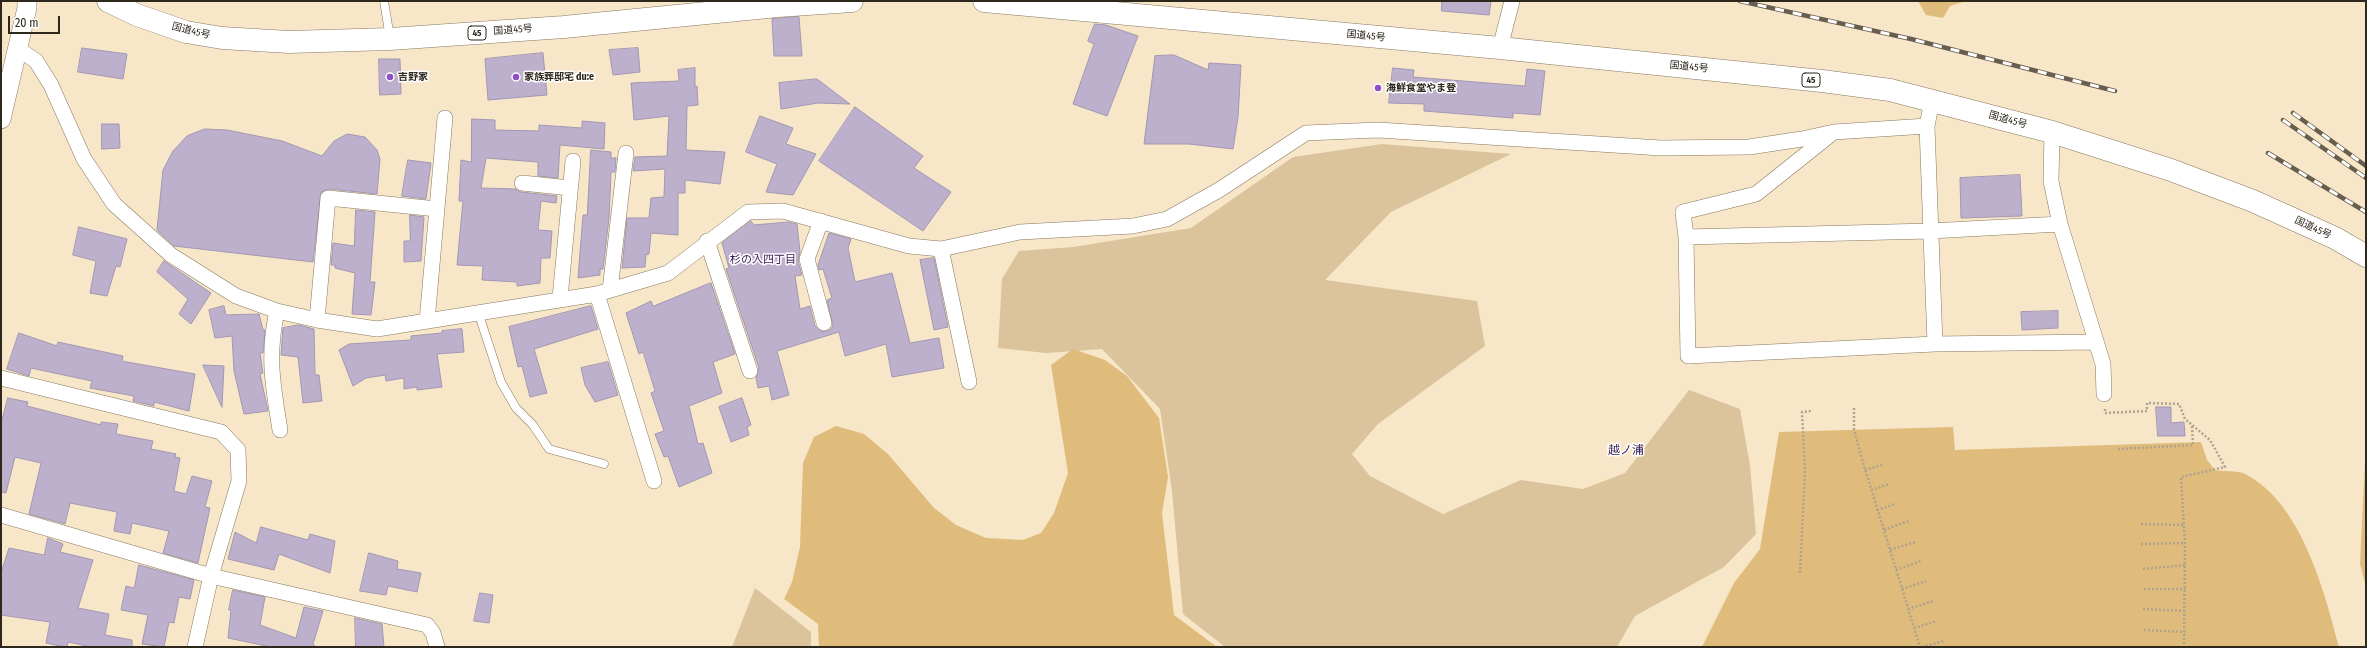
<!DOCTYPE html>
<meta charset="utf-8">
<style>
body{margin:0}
#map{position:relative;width:2367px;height:648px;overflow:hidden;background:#f7e6c8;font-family:"Fira Sans Condensed",sans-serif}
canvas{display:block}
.frame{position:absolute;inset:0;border:2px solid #2d271c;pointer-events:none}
.scale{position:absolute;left:8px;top:16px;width:52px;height:18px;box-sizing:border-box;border:2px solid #2d271c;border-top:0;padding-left:5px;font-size:12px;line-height:14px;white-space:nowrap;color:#2d271c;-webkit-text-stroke:3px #fff;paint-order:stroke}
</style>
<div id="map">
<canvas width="2367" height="648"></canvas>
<div class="frame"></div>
<div class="scale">20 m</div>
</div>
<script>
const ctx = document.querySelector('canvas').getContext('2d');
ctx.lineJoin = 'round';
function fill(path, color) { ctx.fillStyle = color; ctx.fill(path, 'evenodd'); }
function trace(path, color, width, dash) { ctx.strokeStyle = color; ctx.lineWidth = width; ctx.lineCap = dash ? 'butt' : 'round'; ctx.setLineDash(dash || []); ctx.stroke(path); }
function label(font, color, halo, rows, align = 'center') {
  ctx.font = font + ' "Fira Sans Condensed","Noto Sans JP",sans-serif'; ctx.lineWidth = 3; ctx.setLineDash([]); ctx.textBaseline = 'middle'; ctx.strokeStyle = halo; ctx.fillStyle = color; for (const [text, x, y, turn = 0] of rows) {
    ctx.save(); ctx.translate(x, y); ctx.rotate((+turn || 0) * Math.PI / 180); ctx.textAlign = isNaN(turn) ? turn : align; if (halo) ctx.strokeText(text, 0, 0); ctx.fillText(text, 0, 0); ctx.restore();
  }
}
const green = new Path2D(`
 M1382,144L1511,154L1391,212L1325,280L1477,301L1485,346L1378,424L1352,454L1370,476L1443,514L1521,480L1583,489L1625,473L1689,390L1740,409L1750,465L1756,534L1724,567L1635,616L1617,647H1225L1183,614L1172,491L1160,409L1102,349L1046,353L998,348L1002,279L1019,251L1073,247L1191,228L1293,157Z
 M755,588L811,632V647H732Z`);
const water = new Path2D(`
 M1918,1H1966L1950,6L1943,18L1926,15Z
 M1073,349L1105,360L1127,376L1159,418L1168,477L1162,513L1174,615L1217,647H819L818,624L784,599L792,582L800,547L803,463L814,437L836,426L864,434L888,454L934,508L956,525L986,538L1023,540L1041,533L1054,513L1068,473L1051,365Z
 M1953,427L1955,450L2201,442L2207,460L2215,470C2223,472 2238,470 2245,474C2301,502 2324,590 2339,647H1702L1734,583L1760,549L1779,432Z
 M2366,441V587L2360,564Z`);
const building = new Path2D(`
 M1442,1H1491L1489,15L1442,11Z
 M799,17L802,56H774L772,19Z
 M1095,24L1106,25L1138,36L1107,116L1073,104L1094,44L1088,41Z
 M82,48L127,54L123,79L78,72Z
 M638,48L640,72L613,75L609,50Z
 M543,53L547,95L488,100L485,59Z
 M1174,55L1208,70L1209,63L1241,65L1238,117L1233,149L1189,144H1144L1155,56Z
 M379,59H400L401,94L380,95Z
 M695,68V87L697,86L698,105L687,106L686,150L725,152L720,184L685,180V193H678V235L651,233L649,254L646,255L645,267L622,268L627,218H649L651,198L664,197L665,169L633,171L635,157L667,156L669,116L634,120L631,83L679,81L678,70Z
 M1393,68L1414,70L1413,77L1525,86L1527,69L1545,71L1540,115L1513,113V118L1424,111V104L1389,103Z
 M817,79L850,104L818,103L781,109L779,83Z
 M855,107L923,156L914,168L951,192L923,231L819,161Z
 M760,116L793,128L786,144L816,154L793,195L766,192L777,164L746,152Z
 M472,119L495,120V130L539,131V125L582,128V121L605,123L604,149L560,145L558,178L538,176V162L486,158L481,188L516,189L521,192L557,196L556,203L541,201L538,230L552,231L550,258H541L540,283L517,286V282L482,280L483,266L457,265L463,201H459L461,160L471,162Z
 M102,124H119L120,148L102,149Z
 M205,129L227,130L282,141L322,156L334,141L347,134L365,137L377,150L380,159L377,194L329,189L321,192L313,262L174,246L157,230L163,170L173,151L187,136Z
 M591,150L611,152V158H616L615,172H611L609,218L603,269H600V275L578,278L583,215H587Z
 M408,160L431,163L426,199L402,196Z
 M2020,175L2022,216L1961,218L1960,178Z
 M356,210L375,212L370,282H375L371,315L352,314L355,273L335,268V265H331L333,243L354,246Z
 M410,215L424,217L421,261L404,262V241H410Z
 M751,221L754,225L788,222L797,224L800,252L798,261L802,275L795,276L800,309L810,306L815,326L822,332L830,330L833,326L827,300L832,298L823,269L819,270L818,265L829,233L851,239L848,248L855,282L892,273L910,343L939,338L944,368L892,377L886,344L845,356L839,332L777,351L789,395L772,400L769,386L758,388L756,378L759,368L726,269L729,268L722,243Z
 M79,227L127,239L120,267L116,266L107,296L90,293L96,261L73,255Z
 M934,258L948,327L934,330L920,260Z
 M164,261L211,293L191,324L179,314L188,299L157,272Z
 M711,283L735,354L713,362L722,393L689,406L698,444L703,443L712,473L679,487L668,456L664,457L655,434L664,431L651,393L655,391L643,352L639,354L626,313L651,301L653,306Z
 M224,306L226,315L259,314L263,330H265L263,353H260L263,373L260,374L268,411L244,414L234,371L232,336L215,338L209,310Z
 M591,306L598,329L534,349L547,393L530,397L522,366L518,367L509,327Z
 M2058,311V328L2022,330L2021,312Z
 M299,325L314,329L315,375H319L322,401L303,403L298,357L281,355L283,328Z
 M462,329L464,352L437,354L442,387L417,390V387L404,389V378L386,381L385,375L366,378L353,386L339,350L349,344L411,340V336L442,333V331Z
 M19,333L57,346L58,342L123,356L122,361L127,362L195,374L189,411L154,402V406L133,401L134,396L90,388L92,381L31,368L29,376L7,369Z
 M608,362L618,395L595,402L585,385L581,368Z
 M203,365L224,366L222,407Z
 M8,398L28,402L27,406L101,425V422L118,424L116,434L153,441L151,449L176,454L175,457L180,458L174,491L186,494L192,476L212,481L205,507L210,508L198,563L163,553L169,531L132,523L130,534L114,531L117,512L70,503L65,524L29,514L41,463L15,457L6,493L1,492V424Z
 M742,398L751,425L747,427L749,435L731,442L719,407Z
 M2156,407H2171V423L2184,422L2185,436H2158Z
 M261,527L308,540L310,534L335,541L330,573L279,554L274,570L228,559L235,532L256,543Z
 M48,538L63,544L60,552L93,560L78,608L109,614L105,635L132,640V647H92L68,642L67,647H65L46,643L50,622L1,615V573L9,548L44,555Z
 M369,553L398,561L397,569L421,573L417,592L388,586L386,595L360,591Z
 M139,565L194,580L190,599L179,597L174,623L169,622L164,647L142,644L148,615L121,610L126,586L134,588Z
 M233,590L265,597L260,625L296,638L304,607L323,611L313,644L316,647H271L228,638L231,610H229Z
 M480,593L493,595L489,623L474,621Z
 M355,618L382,624L384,647H356Z`);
const path = new Path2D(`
 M1854,408V430L1865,469L1920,647
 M2105,409V413L2147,411V403L2179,404L2185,419L2210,440L2225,467L2181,477L2185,543L2184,647
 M2118,449L2193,445L2192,426
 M1865,470L1884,464
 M1871,490L1889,484
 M1877,510L1895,504
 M2141,524L2184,525
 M1884,530L1909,521
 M2141,544L2185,543
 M1890,550L1915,542
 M2143,569L2185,565
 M1896,570L1921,561
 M1800,573L1805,471L1802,412L1812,411
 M1902,589L1926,581
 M2144,589H2185
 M1908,609L1933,601
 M2143,609L2186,611
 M1914,628L1937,621
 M2144,630L2185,632
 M1922,647L1944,641`);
const service = new Path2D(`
 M384,1L390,38
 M478,312L501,382L516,408L533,425L549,449L604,464`);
const minor = new Path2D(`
 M17,48L36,61L51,85L84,159L114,204L171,255L236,296L277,311L317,320L377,329L597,294L668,273L748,212L783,211L909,246L941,249L1020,232L1133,226L1167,219L1219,190L1306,133L1378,130L1661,148L1749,147L1802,139L1834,132L1927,126L1932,100
 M1500,48L1512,1
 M1927,126L1935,344L1688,356L1686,237L1930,231L2060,224L2103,364L2104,394
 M2052,132L2051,181L2060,224
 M522,183L570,188
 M821,221L807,259L824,323
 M1686,237L1683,212L1756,194L1830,135
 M707,241L750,371
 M941,249L969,382
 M610,290L626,153
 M597,294L654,481
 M560,298L573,161
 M277,311C267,356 273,386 280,430
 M317,320L328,198L437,209
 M427,321L445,118
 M1935,344L2095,342
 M1,378L221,432L238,450L239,481L211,576L195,647
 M1,515L211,576L427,625L433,633L437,647`);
const tertiary = new Path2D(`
 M1,119L27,8V1`);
const trunk = new Path2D(`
 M108,1L137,15L186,32L222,38L289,42L390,39L564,27L778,6L852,1
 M984,1L1500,48L1822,81L1890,90L2052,132L2171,170L2253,201L2335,238L2366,256`);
const rail = new Path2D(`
 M1740,1L1911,39L2115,91
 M2293,113L2366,166
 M2283,120L2366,178
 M2268,153L2366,212`);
const markers = [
 [390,77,4,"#8d50c6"],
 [516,77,4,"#8d50c6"],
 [1378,88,4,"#8d50c6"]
];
const shields = [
 [477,33,18],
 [1811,80,18]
];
const shieldNames = [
 ["45",477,33],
 ["45",1811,80]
];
const streetNames = [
 ["国道45号",513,30,-4],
 ["国道45号",191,31,14],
 ["国道45号",1366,36,6],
 ["国道45号",1689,67,6],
 ["国道45号",2008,120,15],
 ["国道45号",2313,228,25]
];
const poiNames = [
 ["吉野家",398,77],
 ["家族葬邸宅 du:e",524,77],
 ["海鮮食堂やま登",1386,88]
];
const neighbourhoodNames = [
 ["杉の入四丁目",763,260]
];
const quarterNames = [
 ["越ノ浦",1626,451]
];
fill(green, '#dbc49b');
fill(water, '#dfbc7c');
fill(building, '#bcb0cd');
trace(building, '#a396b3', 1);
trace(service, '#87785e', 9);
trace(minor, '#87785e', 16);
trace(tertiary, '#87785e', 20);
trace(trunk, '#87785e', 23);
trace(path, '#b0a38b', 2.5, [2, 2]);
trace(service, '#fff', 8);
trace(minor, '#fff', 15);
trace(tertiary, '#fff', 19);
trace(trunk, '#fff', 22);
trace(rail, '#685e4e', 4.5);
trace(rail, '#fff', 3, [9]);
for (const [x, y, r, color] of markers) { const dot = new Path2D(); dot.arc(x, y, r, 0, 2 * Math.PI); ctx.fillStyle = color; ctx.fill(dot); trace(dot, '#fff', 1.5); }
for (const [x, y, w] of shields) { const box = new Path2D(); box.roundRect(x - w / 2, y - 7, w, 14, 3); ctx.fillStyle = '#fff'; ctx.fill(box); trace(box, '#2d271c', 1); }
label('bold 9px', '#2d271c', null, shieldNames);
label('10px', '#2d271c', '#fff', streetNames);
label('bold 10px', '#2d271c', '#fff', poiNames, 'left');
label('11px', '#381b53', '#fff', neighbourhoodNames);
label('12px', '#381b53', '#fff', quarterNames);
</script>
